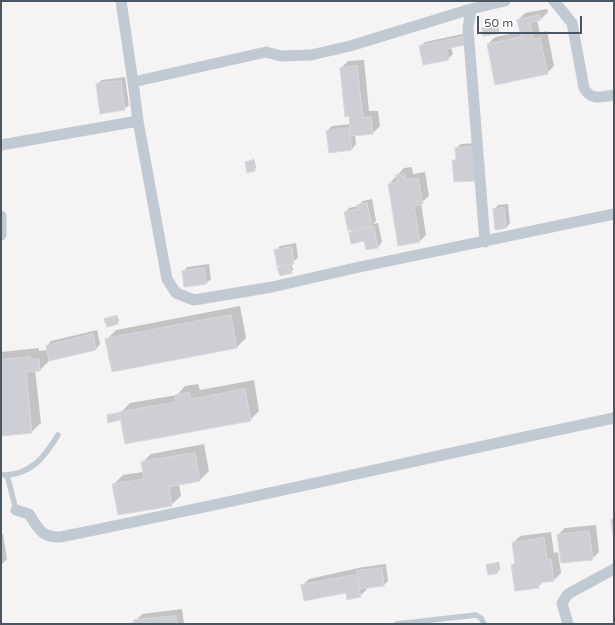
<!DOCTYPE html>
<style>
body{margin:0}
#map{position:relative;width:615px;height:625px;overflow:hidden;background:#f5f3f3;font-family:"Varela Round",sans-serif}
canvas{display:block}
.frame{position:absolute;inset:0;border:2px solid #4a5661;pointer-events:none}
.scale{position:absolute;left:477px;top:16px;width:105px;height:18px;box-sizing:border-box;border:2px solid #4a5661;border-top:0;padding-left:5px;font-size:12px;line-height:14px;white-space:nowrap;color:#4a5661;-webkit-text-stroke:3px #fff;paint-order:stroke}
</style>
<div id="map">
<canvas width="615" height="625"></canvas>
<div class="frame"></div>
<div class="scale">50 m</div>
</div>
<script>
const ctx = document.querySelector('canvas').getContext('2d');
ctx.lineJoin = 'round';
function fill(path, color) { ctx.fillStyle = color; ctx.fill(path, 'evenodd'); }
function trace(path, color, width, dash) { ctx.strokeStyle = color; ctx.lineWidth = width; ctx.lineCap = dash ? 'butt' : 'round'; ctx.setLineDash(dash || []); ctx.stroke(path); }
const shadow = new Path2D(`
 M547,9L548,12L541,19L537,20L540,33L547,31L554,66L547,73L488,44L495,37L521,32L518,20L525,13Z
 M498,24L499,31L497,33L483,28L485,26Z
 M467,33L469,40L451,47L453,54L448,59L421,46L425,42Z
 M364,60L369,111H378L380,126L373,133L355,135L356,144L352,149L327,131L332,126L351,124L341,68L348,61Z
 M125,77L129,105L124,109L97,84L102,80Z
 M478,143L480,175L454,161L457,157L456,148L461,144Z
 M254,159L256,168L254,170L246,162Z
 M412,167L413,174L425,172L429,196L421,203L426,235L419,242L389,184L404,168Z
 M372,199L376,221L373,224L378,223L382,242L378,247L350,233L354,229L345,213L349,208L358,206L363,201Z
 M508,204L510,223L506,228L494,210L498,205Z
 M296,243L298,258L291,263L293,270L291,272L278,268L283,264L276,250L280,246Z
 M209,264L211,279L206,283L183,272L187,267Z
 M240,306L246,338L237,347L106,340L116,330Z
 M117,315L119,321L117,323L106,320Z
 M97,330L100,344L96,349L50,360L40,370H35L41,423L31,432L1,435V352L39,348V351L48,350L47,346L51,341Z
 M254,380L259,411L250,420L121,418L120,419L108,416L122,411L130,403L177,395L185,386L198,384L200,390Z
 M204,444L209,471L200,480L179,484L181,496L171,505L113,485L123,475L143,472L142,463L151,454Z
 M596,525L599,552L592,559L558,535L565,528Z
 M551,532L554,553L558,552L561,573L554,580L544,581L538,587L512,565L516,561L513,543L520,536Z
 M1,534H3L7,559L1,565Z
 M499,562L500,570L488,574L487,565Z
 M386,564L388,581L384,585L367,587V589L360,596L347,592L302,586L309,579L363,567Z
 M182,609L184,624H126L135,622L142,614Z`);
const building = new Path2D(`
 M540,15L541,20L530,23L533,39L540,38L548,74L495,85L487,44L521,37L517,20Z
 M496,26L498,34L483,36L482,28Z
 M463,37L465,45L446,49L449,60L423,65L419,46Z
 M357,66L363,118L371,117L373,134L351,136L349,116L345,117L340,68Z
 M121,81L125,110L100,114L96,84Z
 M349,128L352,150L329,153L326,131Z
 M473,147L476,181L454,182L452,160H456L455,148Z
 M253,161L255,171L247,173L245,162Z
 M405,174L406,180L418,178L423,204L414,206L420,242L398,246L388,184L397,182L396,175Z
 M367,203L372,226L348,231L344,212L358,209L357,205Z
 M504,208L506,228L495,230L493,209Z
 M374,227L378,248L366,250L364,241L351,244L349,233Z
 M292,247L294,264L277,266L274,250Z
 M289,265L292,273L280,276L277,268Z
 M204,268L207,284L184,287L182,271Z
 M231,315L237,348L112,372L105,339Z
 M115,316L118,324L107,327L104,319Z
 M93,334L96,350L49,361L46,346Z
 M30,357V359H39L40,371L26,372L32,433L1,436V360Z
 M245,389L251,421L125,444L119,412L176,402L175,395L189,392L191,399Z
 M119,413L120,420L108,423L107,415Z
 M195,453L200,481L169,487L172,506L118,515L112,484L144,479L141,462Z
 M611,519H614V540Z
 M589,531L593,560L561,563L557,535Z
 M544,538L547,559H551L554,581L538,583L539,588L515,591L511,565L515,564L512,543Z
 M497,563L498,573L488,575L486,565Z
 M382,568L384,586L360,589L357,571Z
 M356,575L361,597L347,600L346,593L304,601L301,585Z
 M176,616L177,624H134V620Z`);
const lane = new Path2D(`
 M1,475C30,476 44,458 58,435
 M7,475L16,510
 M397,624L476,615L481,618L484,624`);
const street = new Path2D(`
 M121,1L133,82
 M554,1L572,23L584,88C591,101 602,97 614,95
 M138,121L133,82L266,52L281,56L311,55L350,46L471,9
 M1,145L138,121L167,279L176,293L194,300L272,287L355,268L614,214
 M1,216V235
 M485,242L468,28L471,9L505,1
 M16,510L29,514C38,528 42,538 60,537C245,500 429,457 614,418
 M568,624L562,603L568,594L614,569`);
fill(shadow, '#0003');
fill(building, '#cdcfd5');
trace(building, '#d7d9de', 1);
trace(lane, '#c1cad2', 5.5);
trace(street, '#c1cad2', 11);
</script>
